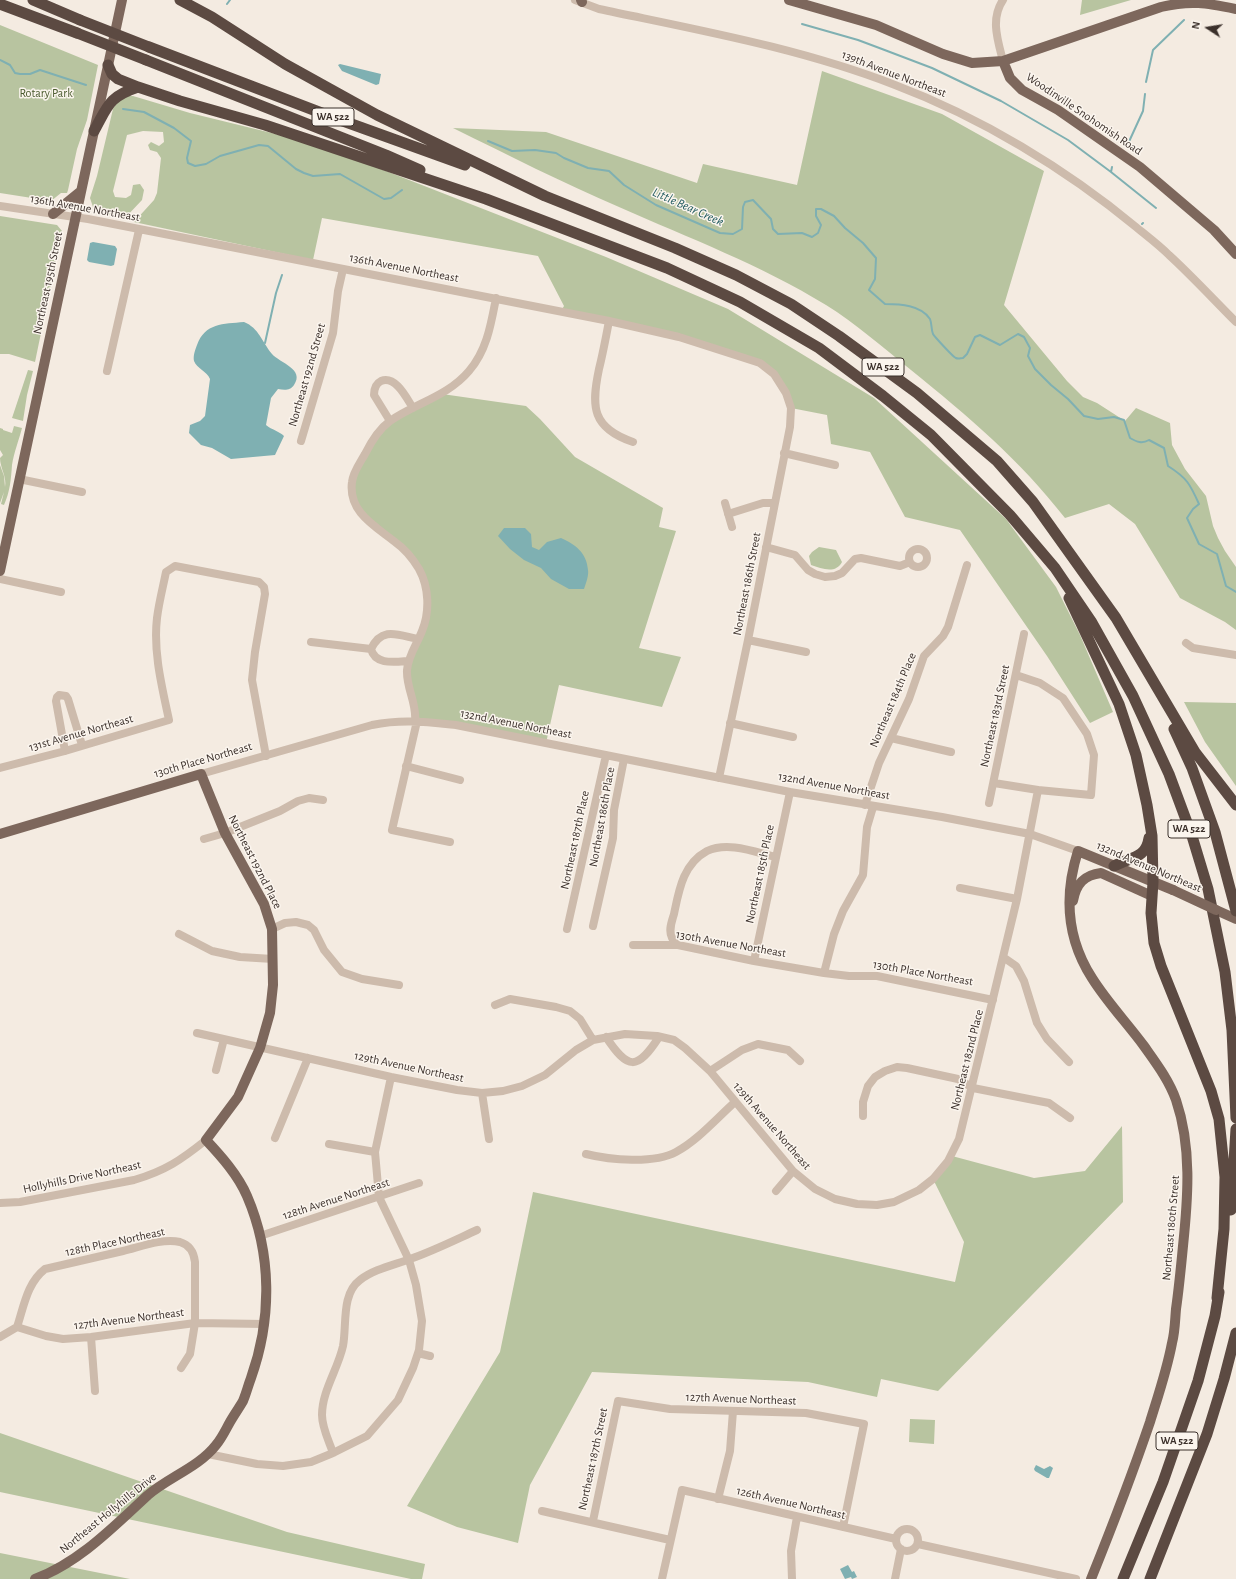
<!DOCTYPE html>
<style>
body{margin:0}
#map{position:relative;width:1236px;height:1579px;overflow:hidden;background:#f4ebe1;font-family:"Alegreya Sans",sans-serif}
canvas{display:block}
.north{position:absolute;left:1188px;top:8px;width:40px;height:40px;-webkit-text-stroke:3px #fbf5ee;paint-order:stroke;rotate:282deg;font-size:11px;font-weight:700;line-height:16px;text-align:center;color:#3b302b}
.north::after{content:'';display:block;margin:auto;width:14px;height:18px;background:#3b302b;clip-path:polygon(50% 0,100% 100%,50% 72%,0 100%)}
</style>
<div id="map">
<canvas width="1236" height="1579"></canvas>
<div class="north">N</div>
</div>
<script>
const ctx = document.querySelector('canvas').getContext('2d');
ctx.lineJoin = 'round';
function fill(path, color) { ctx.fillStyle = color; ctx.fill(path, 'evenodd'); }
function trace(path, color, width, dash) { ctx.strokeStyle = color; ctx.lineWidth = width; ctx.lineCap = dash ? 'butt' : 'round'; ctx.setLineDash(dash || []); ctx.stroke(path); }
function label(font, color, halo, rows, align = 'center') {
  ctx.font = font + ' "Alegreya Sans",sans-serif'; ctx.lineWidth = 3; ctx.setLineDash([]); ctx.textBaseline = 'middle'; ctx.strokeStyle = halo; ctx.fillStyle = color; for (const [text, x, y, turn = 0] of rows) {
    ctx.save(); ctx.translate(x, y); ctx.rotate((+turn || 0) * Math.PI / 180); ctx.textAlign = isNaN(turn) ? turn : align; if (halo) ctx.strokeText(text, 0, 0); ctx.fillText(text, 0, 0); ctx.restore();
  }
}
const green = new Path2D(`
 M1082,0H1131L1080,15Z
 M0,25L98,65L87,120L77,149L68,190L67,193H61L51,201L0,193Z
 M822,71L942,114L1044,171L1004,305L1067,381L1083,397L1097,403L1125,421L1136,408L1170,423L1172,445L1185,469L1206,496L1213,526L1218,538L1225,551L1236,567V630L1225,622L1180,598L1135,524L1109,504L1065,518C1019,459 969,417 911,370C885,349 855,323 826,305C761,265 689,238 619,207C563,183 508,155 453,128L546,132L697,183L703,164L797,185Z
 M124,96H133L190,113L288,137L340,153L606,257L728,309L874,398L1006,519L1056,587L1080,635L1113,712L1090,723L1047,656L960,530L905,517L870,452L831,444L827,415L791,408L774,374L716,346L561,311L564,306L538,256L322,218L313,260L134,222L154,200L157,193L161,158L157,152L150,150L148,145L151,142L159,146L164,142L163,132L143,131L127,135L113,191L115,197L126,198L131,195L133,185L140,184L144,190L142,200L125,218L99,213L93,207L90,198L97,176L113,109L118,101Z
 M0,216L57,225L62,231L35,362L9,354H0Z
 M28,370L33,371L27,395L23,421L12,418Z
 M442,394L526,406L540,419L575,457L663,508L659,527L676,531L639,648L681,657L662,707L559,685L546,743L417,721L407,672L422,631L426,591L409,555L371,524L353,499L352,480L381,429Z
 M14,426L22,428C19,440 14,452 12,465C11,479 10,492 4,505L1,504L4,492L0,503V465L4,476L5,487C7,477 0,468 0,458L3,455L0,450V428L3,429V430L12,433Z
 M819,547L836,550L842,562C836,574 822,569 811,565L809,556L812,552Z
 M1184,702L1236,703V786L1205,742Z
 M1122,1126L1123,1202L938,1391L881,1379L877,1397L808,1382L592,1372L530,1485L518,1543L457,1527L407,1506L500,1352L533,1192L955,1282L964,1242L933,1179L952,1156L1034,1178L1085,1171Z
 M910,1419L935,1420L934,1444L909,1442Z
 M0,1433L287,1532L425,1564L422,1579H411L0,1492Z
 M0,1553L130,1579H0Z`);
const water = new Path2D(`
 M340,64L381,74L379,84L376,85L342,71L338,65Z
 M93,242L115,246L117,249L114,265L111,266L89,262L87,260L90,243Z
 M244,322C259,328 262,342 272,354C280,363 305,369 294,385C290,391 284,390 278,389L271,398L266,425C272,430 279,431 284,436L275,455L231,459L212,448L201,445L189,433L190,425L200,421L205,416L210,379C207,371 197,369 194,361C193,356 195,350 197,345C205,323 223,324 244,322Z
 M504,528H525L531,534L532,547L539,550L547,542L561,538C575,544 587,553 588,570C589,575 586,583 584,589H569L551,579L541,568L524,560L510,549L498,536Z
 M1036,1465L1044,1469L1050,1466L1053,1468L1049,1478H1047L1035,1471L1034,1469Z
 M848,1565L852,1572L854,1571L857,1577L852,1579L851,1577L845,1579L840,1569Z`);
const stream = new Path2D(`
 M227,4L230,0
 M802,24L858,40L882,49L932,68L1001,101L1068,140L1111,172
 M0,60L10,65L15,73L20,74H30L40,70L86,85
 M1146,82L1153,50L1184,20
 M123,109L144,112L174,128L191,141L187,158L188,163L195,166L206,164L220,156L259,145L268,146L296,169L304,173L313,176L340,174L384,199L391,198L402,190
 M488,141L512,151L535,150L556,153L564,158L588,168L609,171L624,185L656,205L720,233L733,234L742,229L743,207L745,202L753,200L771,219L773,229L778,234L802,233L812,237L818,233L821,225L816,216V209H821L834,216L845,228L863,243L876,258L875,279L869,290L885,304C900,304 921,305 930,319C932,324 931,329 933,334C934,336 954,358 956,358C958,359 961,358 963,358L967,354L975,337L980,335L1000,345L1018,334L1024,337L1030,348L1028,356L1035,369L1051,385L1068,399L1084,416L1098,419L1114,417L1124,420L1130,438C1137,442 1142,444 1149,440L1164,448L1168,466C1187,478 1190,484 1199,504L1193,509L1187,518L1199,544L1217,554L1226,586L1236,592
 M1127,146L1143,111L1145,94
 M1112,167L1111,172L1156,208
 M1142,224L1143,223
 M265,343L276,293L282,275`);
const minor = new Path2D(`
 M575,0L599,9C698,30 800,48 895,85C980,117 1066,169 1136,227C1147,236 1159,245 1169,255C1192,276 1214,300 1236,322
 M1003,61C998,41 990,19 1003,0
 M0,206L88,219L609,321L679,337L760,363L774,374L786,393L791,408L790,427L748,640L719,778
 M609,321C606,337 603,353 599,369C591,407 592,428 633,442
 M107,371L139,230
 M390,421L374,395C374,389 375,384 381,381C396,375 407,399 413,408
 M301,441L333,333L338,291L343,269
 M784,453L835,465
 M19,479L82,492
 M725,503L732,527
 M728,514L763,503H774
 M766,547L795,555L808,570L815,574L825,577L835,576L842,573L855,559L861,558L900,566L910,562
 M909 558a9 9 0 1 1 18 0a9 9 0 1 1-18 0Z
 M0,579L61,592
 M748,640L806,652
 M311,642L371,649C375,665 394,662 408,661
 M1186,643L1193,648L1236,655
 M371,649C382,626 398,635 418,639
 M415,721C417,703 406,688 407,670C408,656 417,644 422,631C430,612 429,587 419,569C413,559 405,549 395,542C375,526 348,512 352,482C353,472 360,463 365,454C371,442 379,429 390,421C416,403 448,396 469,371C487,350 491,324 496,298
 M417,721L392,830L450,842
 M730,723L793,737
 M891,738L951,752
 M65,751L56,701L57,697L59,695L66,696L68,699L82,745
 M406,766L460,780
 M0,768L65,751L169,720C162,687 153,652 157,618C159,602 163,587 166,572L175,566L259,582L264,587L265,594L255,652L252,680L266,756
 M201,774L372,725C402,719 426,722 456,725L790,792L942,817L1030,834L1078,851
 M994,783L1038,790L1091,795L1094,755L1087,734L1063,698L1040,683L1016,675
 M989,803L1024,634
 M865,805L879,763L909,699L924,656L943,636L948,627L967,565
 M204,839L225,833L280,811L298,801L309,798L323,800
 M960,888L1017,899
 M593,926L613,838L614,810L624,759
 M272,929L285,923L296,922L308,925L314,930L324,950L342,972L362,979L399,985
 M567,929L606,755
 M179,934L212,951L240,957L273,959
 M633,945H678L754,961L824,973L849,976H877L993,1000
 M678,945C676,943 673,940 672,938C668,930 672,921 674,914C679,890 683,864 707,851C728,841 755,852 776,857
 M1003,957L1016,966L1024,981L1037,1023L1047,1039L1069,1062
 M754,961L790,792
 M824,973L834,934L843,911L863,875L867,827L873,807
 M495,1005L510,999L556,1007L570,1011L580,1019L593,1040
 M197,1033L391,1077L457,1090L482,1093L503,1091L522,1086L545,1075L576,1050L593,1040L625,1034L657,1036L674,1040L685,1048L710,1071L793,1171L815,1189L835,1199L857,1204L877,1205L894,1202L919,1190L933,1179L948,1161L959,1139L1017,899L1038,790
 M606,1037C628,1070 637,1071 659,1037
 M216,1070L224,1039
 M710,1071L742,1050L758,1044L788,1050L800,1061
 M482,1093L489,1139
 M863,1116V1102L868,1086L875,1077L885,1071L897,1067L907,1068L958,1079L973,1088L1049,1103L1070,1118
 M275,1138L308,1058
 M329,1144L375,1152
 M586,1154C610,1160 654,1164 676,1152C698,1140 716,1119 735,1102
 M776,1191L793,1171
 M0,1203L20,1202L134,1180C165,1171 181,1160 206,1140
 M260,1236L419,1183
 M17,1327C24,1306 27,1283 45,1269C71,1263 97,1257 123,1251C140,1247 162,1238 180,1242C190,1245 194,1253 195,1262V1323L190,1354L181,1368
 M0,1337L17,1327L46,1336L63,1339L91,1337L195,1323L265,1324
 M91,1337L95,1391
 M418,1353L430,1356
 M333,1453C329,1441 322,1428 322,1415C322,1391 338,1369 343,1346C347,1325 341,1294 360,1280C374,1269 394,1265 410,1259C433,1251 455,1240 477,1230
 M208,1454L257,1464L283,1466L311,1462L333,1453L367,1436L398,1400L413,1368L419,1350L422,1321L416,1285L409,1260L379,1197L375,1152L391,1077
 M718,1499L730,1451L733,1411
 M542,1511L670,1540
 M593,1521L618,1401L670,1409L806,1413L864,1424L843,1527
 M896 1540a11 11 0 1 1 22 0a11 11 0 1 1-22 0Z
 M918,1544L1076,1579
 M662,1579L682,1490L896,1539
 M792,1579L791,1551L797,1517
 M895,1579L901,1549`);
const major = new Path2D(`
 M581,0L582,2
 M789,0L876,25L943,54L972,63L1003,61L1161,7C1191,0 1206,3 1236,9
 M1003,61L1010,78L1022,90L1058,110L1140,167L1214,230L1236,254
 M53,214L80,192
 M0,571L122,0
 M0,834L201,774L225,833L264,904L272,929L273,985L270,1013L260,1048L238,1097L206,1140C221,1156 238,1175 247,1196C272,1254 272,1319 251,1378C248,1386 246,1394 243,1401C239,1408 234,1415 230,1422C226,1429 222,1438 216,1445C199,1467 169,1477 148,1495C114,1526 80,1562 35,1579
 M1073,901C1076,884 1084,875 1101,873L1152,896
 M1216,910L1236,919
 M1091,1579C1112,1527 1132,1475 1150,1422C1158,1396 1167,1370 1172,1343C1175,1332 1175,1320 1176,1309C1179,1288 1181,1267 1183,1246C1188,1198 1192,1147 1176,1100C1169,1080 1156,1063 1144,1046C1127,1023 1107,1002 1092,978C1067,939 1064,895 1078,851L1173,890`);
const highway = new Path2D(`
 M33,0L80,20
 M180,0L212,17L285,64L377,115L545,196L675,248L736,275L791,304L839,336L917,393L997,461L1033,502L1116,618L1195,752L1236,805
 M0,4L77,33
 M149,47L332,117L465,165
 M146,60L386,155L420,170
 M108,65L112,74L118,79L138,87L180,101L265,125L486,199L667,268L740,302L819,348L883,396L931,435L1010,515L1055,568L1091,621L1133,696L1169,774L1192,836L1208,889L1225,972L1232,1030L1236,1118
 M94,131C108,106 108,97 138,87
 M1069,598L1119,704L1136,755L1147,805L1152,836L1153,882L1151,913L1154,943L1161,966L1211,1091L1219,1119L1225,1177L1224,1229L1217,1298
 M1174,729L1192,768L1215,832L1236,911
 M1114,866C1130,857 1146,859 1149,838
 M1231,1210L1236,1129
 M1123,1579L1163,1482L1198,1381L1215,1316L1219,1292
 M1150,1579L1207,1434L1224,1379L1236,1333`);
const majorBridge = new Path2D(`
 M1173,890L1216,910`);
const highwayBridge = new Path2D(`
 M80,20L149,47
 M77,33L146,60`);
const shields = [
 [333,117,42],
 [883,367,42],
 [1189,829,42],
 [1177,1441,42]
];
const shieldNames = [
 ["WA 522",333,117],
 ["WA 522",883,367],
 ["WA 522",1189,829],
 ["WA 522",1177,1441]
];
const streetNames = [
 ["139th Avenue Northeast",894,74,21],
 ["Woodinville Snohomish Road",1084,114,34],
 ["136th Avenue Northeast",85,208,10],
 ["136th Avenue Northeast",404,268,11],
 ["Northeast 195th Street",48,283,-78],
 ["Northeast 192nd Street",307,375,-74],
 ["Northeast 186th Street",747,584,-79],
 ["Northeast 184th Place",893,700,-67],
 ["Northeast 183rd Street",995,716,-78],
 ["132nd Avenue Northeast",516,724,11],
 ["131st Avenue Northeast",81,733,-16],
 ["130th Place Northeast",203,760,-16],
 ["132nd Avenue Northeast",834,786,10],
 ["Northeast 186th Place",602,817,-80],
 ["Northeast 187th Place",575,840,-78],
 ["Northeast 192nd Place",255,862,63],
 ["132nd Avenue Northeast",1149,867,23],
 ["Northeast 185th Place",760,874,-78],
 ["130th Avenue Northeast",731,944,10],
 ["130th Place Northeast",923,973,10],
 ["Northeast 182nd Place",967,1060,-76],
 ["129th Avenue Northeast",409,1067,12],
 ["129th Avenue Northeast",772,1126,49],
 ["Hollyhills Drive Northeast",82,1177,-12],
 ["128th Avenue Northeast",336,1199,-18],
 ["Northeast 180th Street",1171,1228,-85],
 ["128th Place Northeast",115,1242,-12],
 ["127th Avenue Northeast",129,1319,-7],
 ["127th Avenue Northeast",741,1399,2],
 ["Northeast 187th Street",593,1459,-78],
 ["126th Avenue Northeast",791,1503,13],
 ["Northeast Hollyhills Drive",108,1513,-39]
];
const parkNames = [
 ["Rotary Park",46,93]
];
const waterNames = [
 ["Little Bear Creek",688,207,24]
];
fill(green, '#b8c4a0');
fill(water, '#7fb0b2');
trace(stream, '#7fb0b2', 2);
trace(minor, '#cdbbac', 8);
trace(major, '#7d675c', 10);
trace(highway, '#5c4a42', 11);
trace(majorBridge, '#7d675c', 10);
trace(highwayBridge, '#5c4a42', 11);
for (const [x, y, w] of shields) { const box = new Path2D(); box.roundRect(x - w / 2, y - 9, w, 18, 3); ctx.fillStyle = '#fbf5ee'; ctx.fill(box); trace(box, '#3b302b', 1); }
label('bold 11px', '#3b302b', null, shieldNames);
label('12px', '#3b302b', '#fbf5ee', streetNames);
label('12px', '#4a5a2e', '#fbf5ee', parkNames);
label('italic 13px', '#1f5a5e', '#fbf5ee', waterNames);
</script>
